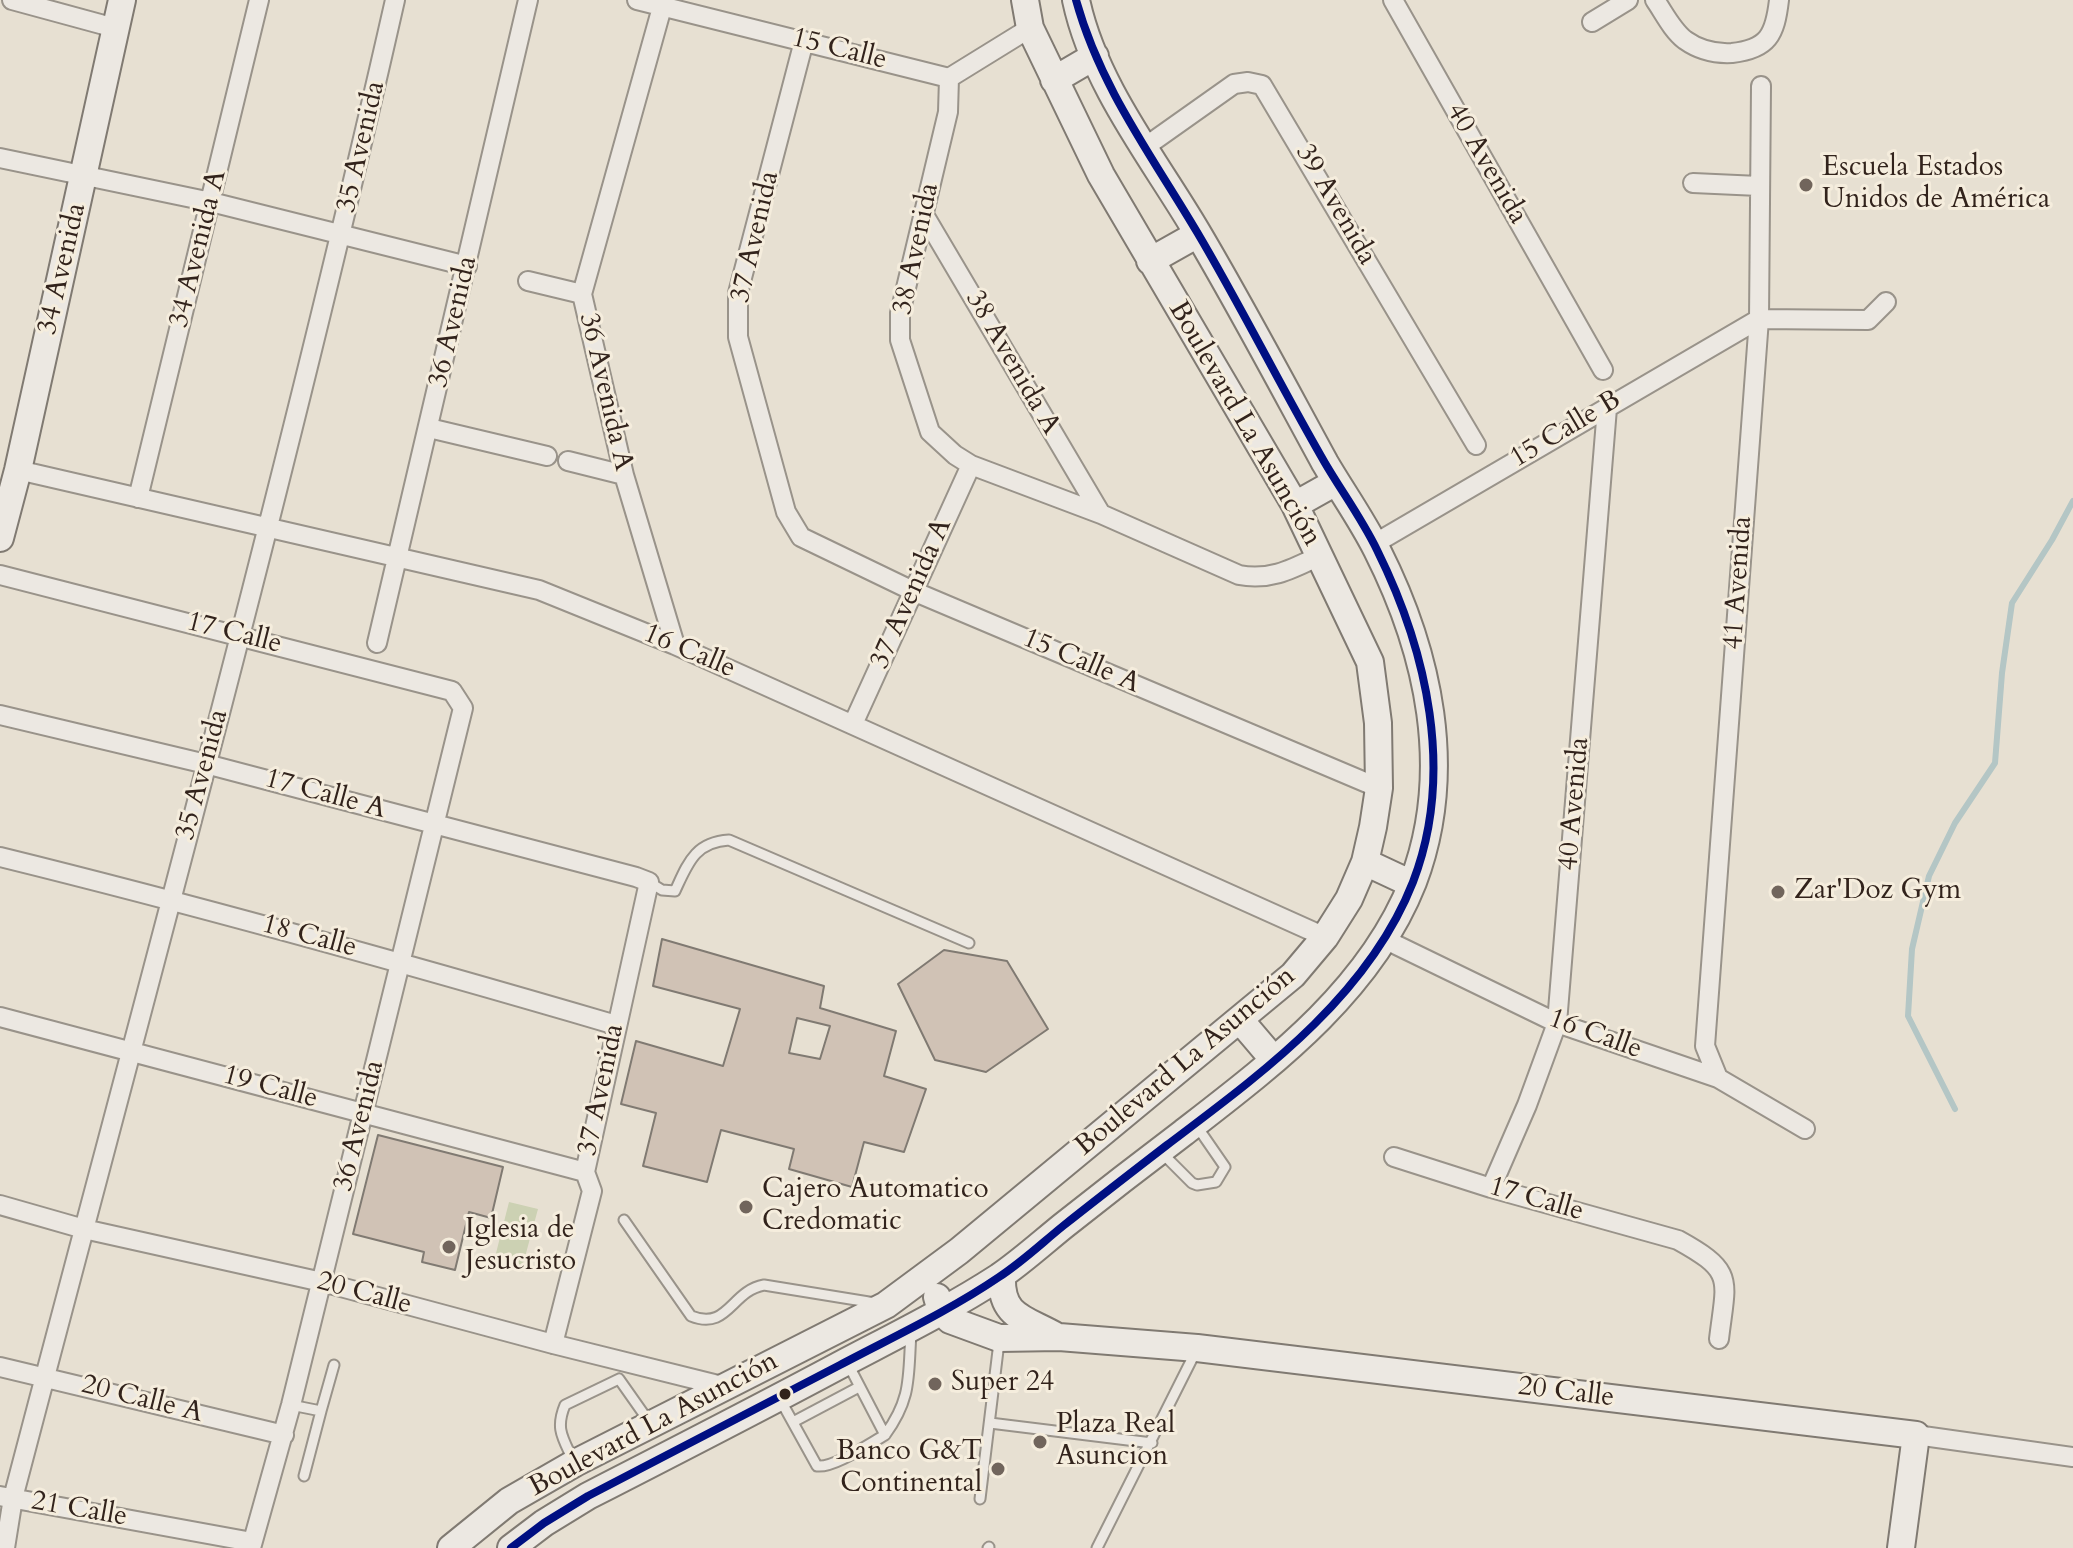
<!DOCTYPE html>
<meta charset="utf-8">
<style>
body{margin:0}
canvas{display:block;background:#e7e0d2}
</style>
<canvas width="2073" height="1548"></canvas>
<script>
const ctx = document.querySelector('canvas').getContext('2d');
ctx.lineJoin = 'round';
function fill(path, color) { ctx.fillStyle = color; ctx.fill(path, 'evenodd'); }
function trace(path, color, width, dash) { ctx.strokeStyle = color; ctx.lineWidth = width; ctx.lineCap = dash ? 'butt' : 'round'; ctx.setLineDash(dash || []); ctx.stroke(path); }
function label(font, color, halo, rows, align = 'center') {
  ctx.font = font + ' Cardo,serif'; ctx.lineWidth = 6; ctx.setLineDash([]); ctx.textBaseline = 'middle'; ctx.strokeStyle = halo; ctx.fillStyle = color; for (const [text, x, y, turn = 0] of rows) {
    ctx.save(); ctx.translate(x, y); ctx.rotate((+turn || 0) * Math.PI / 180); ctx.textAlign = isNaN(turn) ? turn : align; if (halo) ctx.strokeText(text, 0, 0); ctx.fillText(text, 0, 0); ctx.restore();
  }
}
const green = new Path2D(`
 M509,1202L538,1209L522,1268L494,1261Z`);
const stream = new Path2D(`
 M1955,1109L1908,1016L1912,949L1929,876L1955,823L1995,763L2002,673L2012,603L2052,540L2073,501`);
const building = new Path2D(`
 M662,939L824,986L820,1008L896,1031L884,1076L926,1089L904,1152L864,1142L852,1187L789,1169L794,1149L721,1130L707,1182L643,1166L656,1113L621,1104L636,1041L723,1066L740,1009L653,986ZM797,1018L830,1026L820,1059L789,1053Z
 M944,950L1007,961L1048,1029L986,1072L935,1060L898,984Z
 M378,1135L503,1167L491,1218L469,1212L455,1270L422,1262L424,1252L353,1234Z`);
const lane = new Path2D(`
 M649,882L662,890L675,891C688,863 695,842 729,840L969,943
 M1162,1153L1192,1183L1197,1185L1216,1182L1225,1167L1196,1125
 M624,1220L691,1316C728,1331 731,1291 764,1285L875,1303
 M781,1401L817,1466C834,1468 869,1444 885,1435L847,1362
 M291,1405L321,1411L304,1476
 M321,1411L334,1365
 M793,1422L859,1387
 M990,1423L1152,1443
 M885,1435C912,1398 908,1377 911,1333
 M573,1460C563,1438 555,1429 565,1405L619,1379L650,1423
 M980,1499L999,1342
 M988,1548L989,1547
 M1097,1548L1196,1351`);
const street = new Path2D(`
 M12,0L115,28
 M637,0L949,78L1030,28
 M664,0L582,294L624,475L675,645
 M1393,0L1603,370
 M1655,0C1664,13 1672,30 1685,40C1699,50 1714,54 1732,53C1768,49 1775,35 1779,0
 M1592,22L1628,0
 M804,41L738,293V337L786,512L801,537L913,591L1379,788
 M949,78L948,112L900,313V340L930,432L955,455L971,465L1101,514L1239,575C1270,581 1292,569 1319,556
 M1145,147L1234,84L1248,82L1262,85L1476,445
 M0,158L211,202L467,266
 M1693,183L1759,186
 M923,213L1101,514
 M528,281L582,294
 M429,428L547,456
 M568,461L624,475
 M18,470L539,590L675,645L1325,937
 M138,498L259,0
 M1374,544L1759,319L1868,320L1886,302
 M0,575L452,691L463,708L291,1405L251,1548
 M377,643L528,0
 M0,715L206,764L636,877L649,882L585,1172L592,1191L553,1344
 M853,724L971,465
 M0,857C207,908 411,965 616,1025
 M1384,939L1557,1023L1718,1078L1805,1129
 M0,1017L585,1172
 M1718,1078L1705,1046L1759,319L1761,86
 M1394,1157L1491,1188L1678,1240C1736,1272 1726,1279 1719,1339
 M1491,1188L1527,1105L1557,1023L1607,408
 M0,1205L84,1229L322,1282L553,1344L726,1387
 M0,1367L284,1435
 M1916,1435L2073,1457
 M0,1496L252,1542
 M5,1548L13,1498C144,999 281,503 395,0`);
const secondary = new Path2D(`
 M1054,80L1095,56
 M1150,261L1198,234
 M1295,505L1336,482
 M0,538L18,470L122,0
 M1365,862L1412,884
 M1240,1020L1274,1060
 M1002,1275C1000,1317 1024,1318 1056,1336
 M937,1297L941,1311L950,1320L999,1338L1059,1337L1197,1348L1916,1435L1901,1548
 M451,1548L509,1501L575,1463L886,1305L959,1251L1293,975L1325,937L1349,899L1365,862L1373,827L1379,788L1378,723L1370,662L1295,505L1101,175L1030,28L1025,0
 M511,1548L544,1523L588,1496C672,1453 756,1410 840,1365C893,1337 948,1310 999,1277C1021,1262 1042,1243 1063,1226C1102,1195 1142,1164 1183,1133C1272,1064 1370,991 1413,882C1455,771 1429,653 1377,550C1362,520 1342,492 1325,463C1283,386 1242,308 1197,232C1154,159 1094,85 1076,0`);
const bus1 = new Path2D(`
 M511,1548L544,1523L588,1496C672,1453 756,1409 840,1365C893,1337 949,1311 999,1277C1022,1262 1042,1243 1063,1226C1097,1199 1132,1172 1167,1145C1261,1074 1368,997 1413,882C1455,773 1427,651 1377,550C1362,519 1342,492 1325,463C1281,387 1242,308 1197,232C1152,156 1100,87 1076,0`);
const markers = [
 [1806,185,8,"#71655c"],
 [1778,892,8,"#71655c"],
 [746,1207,8,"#71655c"],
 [449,1247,8,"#71655c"],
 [935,1384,8,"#71655c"],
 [785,1394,7,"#32231c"],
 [1040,1442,8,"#71655c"],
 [998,1469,8,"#71655c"]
];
const streetNames = [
 ["15 Calle",839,50,14],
 ["35 Avenida",362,147,-77],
 ["40 Avenida",1486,164,60],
 ["39 Avenida",1335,205,60],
 ["37 Avenida",756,237,-77],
 ["34 Avenida A",199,249,-76],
 ["38 Avenida",917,249,-78],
 ["34 Avenida",63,269,-77],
 ["36 Avenida",454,322,-77],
 ["38 Avenida A",1012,363,60],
 ["36 Avenida A",605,392,77],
 ["Boulevard La Asunción",1244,424,60],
 ["15 Calle B",1566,430,-31],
 ["41 Avenida",1739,583,-86],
 ["37 Avenida A",912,594,-66],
 ["17 Calle",234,634,14],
 ["16 Calle",689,652,23],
 ["15 Calle A",1081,662,23],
 ["35 Avenida",203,775,-75],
 ["17 Calle A",325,795,15],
 ["40 Avenida",1575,804,-85],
 ["18 Calle",309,937,15],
 ["16 Calle",1595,1035,20],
 ["Boulevard La Asunción",1186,1062,-40],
 ["19 Calle",270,1088,15],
 ["37 Avenida",602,1090,-78],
 ["36 Avenida",360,1126,-76],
 ["17 Calle",1536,1200,16],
 ["20 Calle",364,1294,15],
 ["20 Calle",1566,1393,7],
 ["20 Calle A",142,1400,14],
 ["Boulevard La Asunción",654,1425,-28],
 ["21 Calle",79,1510,10]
];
const poiNames = [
 ["Escuela Estados",1822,169],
 ["Unidos de América",1822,201],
 ["Zar'Doz Gym",1794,892],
 ["Cajero Automatico",762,1191],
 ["Credomatic",762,1223],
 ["Iglesia de",465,1231],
 ["Jesucristo",465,1263],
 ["Super 24",951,1384],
 ["Plaza Real",1056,1426],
 ["Asuncion",1056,1458],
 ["Banco G&T",982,1453,"right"],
 ["Continental",982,1485,"right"]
];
fill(green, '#ccd1b3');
trace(stream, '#b4c6c5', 6);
fill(building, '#d0c2b5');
trace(building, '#807a72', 2);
trace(lane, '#99938a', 13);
trace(street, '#99938a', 22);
trace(secondary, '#807a72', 30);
trace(lane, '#ece8e2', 9);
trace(street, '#ece8e2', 18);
trace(secondary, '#ece8e2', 26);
trace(bus1, '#000f82', 8);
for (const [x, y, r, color] of markers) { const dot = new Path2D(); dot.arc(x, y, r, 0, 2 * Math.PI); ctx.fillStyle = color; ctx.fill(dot); trace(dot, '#f5eddd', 3); }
label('28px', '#32231c', '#f5eddd', streetNames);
label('28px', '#32231c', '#f5eddd', poiNames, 'left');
</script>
